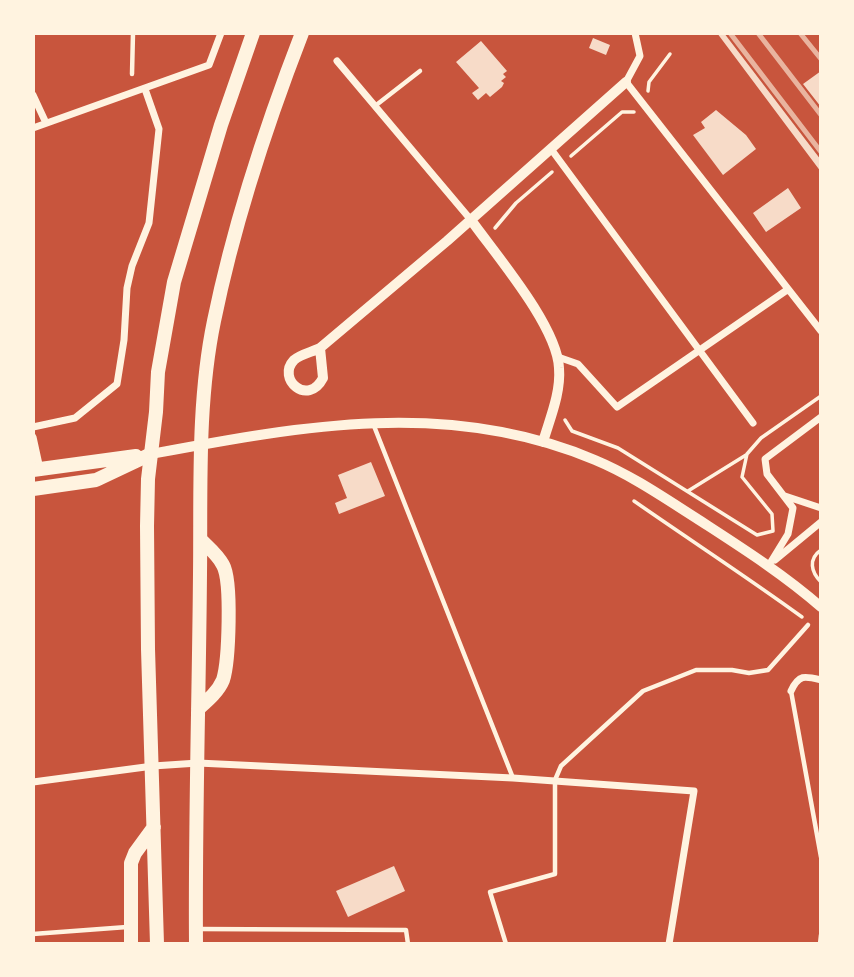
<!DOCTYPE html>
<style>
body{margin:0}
#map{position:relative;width:854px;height:977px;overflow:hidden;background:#c8553d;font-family:Quicksand,sans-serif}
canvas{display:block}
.frame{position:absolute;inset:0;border:35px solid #fff3e0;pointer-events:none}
</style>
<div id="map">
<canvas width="854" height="977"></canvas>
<div class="frame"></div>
</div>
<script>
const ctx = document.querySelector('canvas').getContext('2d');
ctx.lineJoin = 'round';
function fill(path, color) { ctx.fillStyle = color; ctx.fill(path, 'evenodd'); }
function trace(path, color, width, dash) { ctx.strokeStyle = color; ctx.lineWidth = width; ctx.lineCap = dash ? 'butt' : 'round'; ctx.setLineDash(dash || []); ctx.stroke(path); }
const building = new Path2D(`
 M717,33H724L821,160V172Z
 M593,38L610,45L606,55L589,48Z
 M481,41L507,71L503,74L506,77L501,81L504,83L502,87L490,97L486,93L478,100L472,93L479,88L456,62Z
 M821,71V107L803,84Z
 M716,110L746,135L756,149L723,175L693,135L705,128L701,122Z
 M788,188L801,208L766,232L753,213Z
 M371,462L385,496L339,514L335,503L347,498L338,475Z
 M394,866L405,891L348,917L336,891Z`);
const path = new Path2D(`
 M648,91L649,82L670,54
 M571,156L622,112H634
 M495,228L516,203L552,172
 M565,420L572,431L618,448L757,535L773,531L772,514L742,477L747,454L761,438L821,396
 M688,491L746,455
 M634,501C690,540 747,577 802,617
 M821,550C808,559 811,572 821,582`);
const service = new Path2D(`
 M132,74L133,33
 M375,106L420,71
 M374,426L513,778
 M791,691L821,857
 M197,929L406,930L408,944
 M33,934L127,927
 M506,944L490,892L555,874V780L561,766L643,691L696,670H732L749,673L768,670L808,625
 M820,944L821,935`);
const minor = new Path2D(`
 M635,33L640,56L626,82L821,331
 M337,61L471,220
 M33,95L46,123
 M33,128L209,65L221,33
 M551,149L753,423
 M558,357L578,364L617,407L787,290
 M33,427L75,418L117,384L124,340L127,288L132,266L149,223L159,129L145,89
 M33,437L40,469
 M785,496L821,508
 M775,560L821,522
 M769,565L788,534L793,508L767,474L765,459L821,417
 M791,691C799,674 805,676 821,680
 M33,782L153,766L198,763L513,778L694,791L669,944`);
const tertiary = new Path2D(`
 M471,220C496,255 557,326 559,368C561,393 550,418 543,442
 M320,348L447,241L626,82
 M320,348L323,378C308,407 276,379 294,360C301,354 312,352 320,348Z
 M151,454C301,426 449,398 595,460C631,475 663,497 696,518C739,546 782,573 821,607`);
const primary = new Path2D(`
 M33,470L136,456
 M33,489L96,480L151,454`);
const trunk = new Path2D(`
 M198,709C207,701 218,692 223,680C229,661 232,581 223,565C218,555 209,548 201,540
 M131,944V863L135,853L154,827
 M157,944L148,649L147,526L148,479L156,412L158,372L174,282L221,125L253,33
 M196,944C195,820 199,697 200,574C201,490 197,403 214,321C234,223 266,126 302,33`);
const rail = new Path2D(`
 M730,33L821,152
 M758,33L821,115
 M800,33L821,59`);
fill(building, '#f7dbc8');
trace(path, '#fff3e0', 3.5);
trace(service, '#fff3e0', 4.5);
trace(minor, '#fff3e0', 7);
trace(tertiary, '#fff3e0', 10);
trace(primary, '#fff3e0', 14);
trace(trunk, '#fff3e0', 14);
trace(rail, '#e9b49f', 5);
</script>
